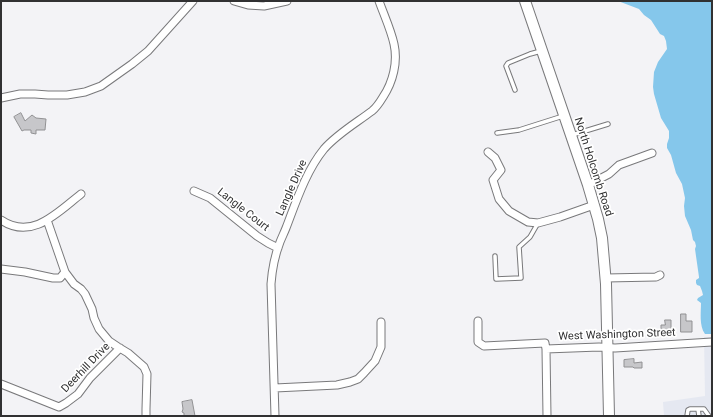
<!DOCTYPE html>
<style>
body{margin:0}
#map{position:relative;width:713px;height:417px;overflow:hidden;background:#f3f3f6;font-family:Roboto,sans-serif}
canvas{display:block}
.frame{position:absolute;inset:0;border:2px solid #313132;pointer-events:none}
</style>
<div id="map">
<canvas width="713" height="417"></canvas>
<div class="frame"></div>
</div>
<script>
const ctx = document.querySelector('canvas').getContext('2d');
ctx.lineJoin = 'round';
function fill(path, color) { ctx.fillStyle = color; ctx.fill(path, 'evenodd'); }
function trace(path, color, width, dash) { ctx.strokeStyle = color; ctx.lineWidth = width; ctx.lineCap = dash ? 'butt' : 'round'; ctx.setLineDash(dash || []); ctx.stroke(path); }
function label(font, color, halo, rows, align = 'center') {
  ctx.font = font + ' Roboto,sans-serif'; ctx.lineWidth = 3.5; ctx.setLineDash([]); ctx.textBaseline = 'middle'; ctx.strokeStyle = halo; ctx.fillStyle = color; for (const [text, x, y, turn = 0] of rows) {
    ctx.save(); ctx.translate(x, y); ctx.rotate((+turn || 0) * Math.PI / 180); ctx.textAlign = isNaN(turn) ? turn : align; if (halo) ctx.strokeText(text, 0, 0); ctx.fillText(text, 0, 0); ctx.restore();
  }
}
const built = new Path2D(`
 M704,337H712V416H664L663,402L705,396Z`);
const water = new Path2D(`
 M618,1H712V334H705C699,326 701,312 701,303L697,300L698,298L703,295L702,291L700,286L697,285L696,283V280L699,278V277L695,249L696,246L695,242L693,240L691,230L685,216L684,206L685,198L682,184L676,173L671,155L667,148V144L669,138V131L661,118L654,94L653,87L654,72L658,62L667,49L666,41L664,36L660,34L651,20L644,15L639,9Z`);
const building = new Path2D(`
 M21,113L25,121L32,115L36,118L46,119L45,130H36V134L31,133V130H24L22,131L14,117Z
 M681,314H686V321H692V332H681Z
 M665,320H671V331H661V325H665Z
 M634,359V363L642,362V368H634L633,367H624V360Z
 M192,400L195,416H184V413L182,412L183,409L182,402Z`);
const lane = new Path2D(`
 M515,90L506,66L508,63L530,54L541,51
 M497,133L519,130L563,116
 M572,135L608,124
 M495,256L496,279L521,278L519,247L530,237L538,223
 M698,409L699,416
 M687,416L688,410L690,409H704L709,416`);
const street = new Path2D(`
 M234,1L248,5L264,6L287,1
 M1,98L20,94H35L48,95H67L85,92L101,86L132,64L148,51L193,1
 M488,152L495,158L501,170L493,180L499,199L509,211L528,222L538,223L560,217L594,205
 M588,185L609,174L619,165L652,153
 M194,191L210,198L257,236L268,243L278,248
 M1,220C32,241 58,212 81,194
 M47,220L65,272L74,284L81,289L85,294L92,309L94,318L99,329L109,341L118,347L128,353L144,367L147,374L146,409V416
 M1,269L25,272L53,278H60L65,272
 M606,278L656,277L660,275
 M478,321V342L484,346L545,343L546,349L547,416
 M546,349L599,347L615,348L712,342
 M1,384L59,407L66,403L78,394L90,378L120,348
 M275,388L337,385L350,382L358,379L364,373L375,361L381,347V322
 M275,416L271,284C272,270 275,255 280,242C282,237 284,233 286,228C296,202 306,171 324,149C337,134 356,123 372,111C377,107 380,102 383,97C393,82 398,62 394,44C391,30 384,15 379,1`);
const secondary = new Path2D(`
 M525,1L588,185L598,219L602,238L606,284L609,416`);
const streetNames = [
 ["North Holcomb Road",593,167,72],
 ["Langle Drive",292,188,-66],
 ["Langle Court",243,210,38],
 ["West Washington Street",617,335,-2],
 ["Deerhill Drive",86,368,-46]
];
fill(built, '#e5e8f1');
fill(water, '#85c7eb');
fill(building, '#c7c7ca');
trace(building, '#919193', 1);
trace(lane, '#79797b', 5.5);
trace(street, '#79797b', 9);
trace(secondary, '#79797b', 12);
trace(lane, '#fff', 3.5);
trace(street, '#fff', 7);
trace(secondary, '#fff', 10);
label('11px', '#313132', '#fff', streetNames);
</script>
